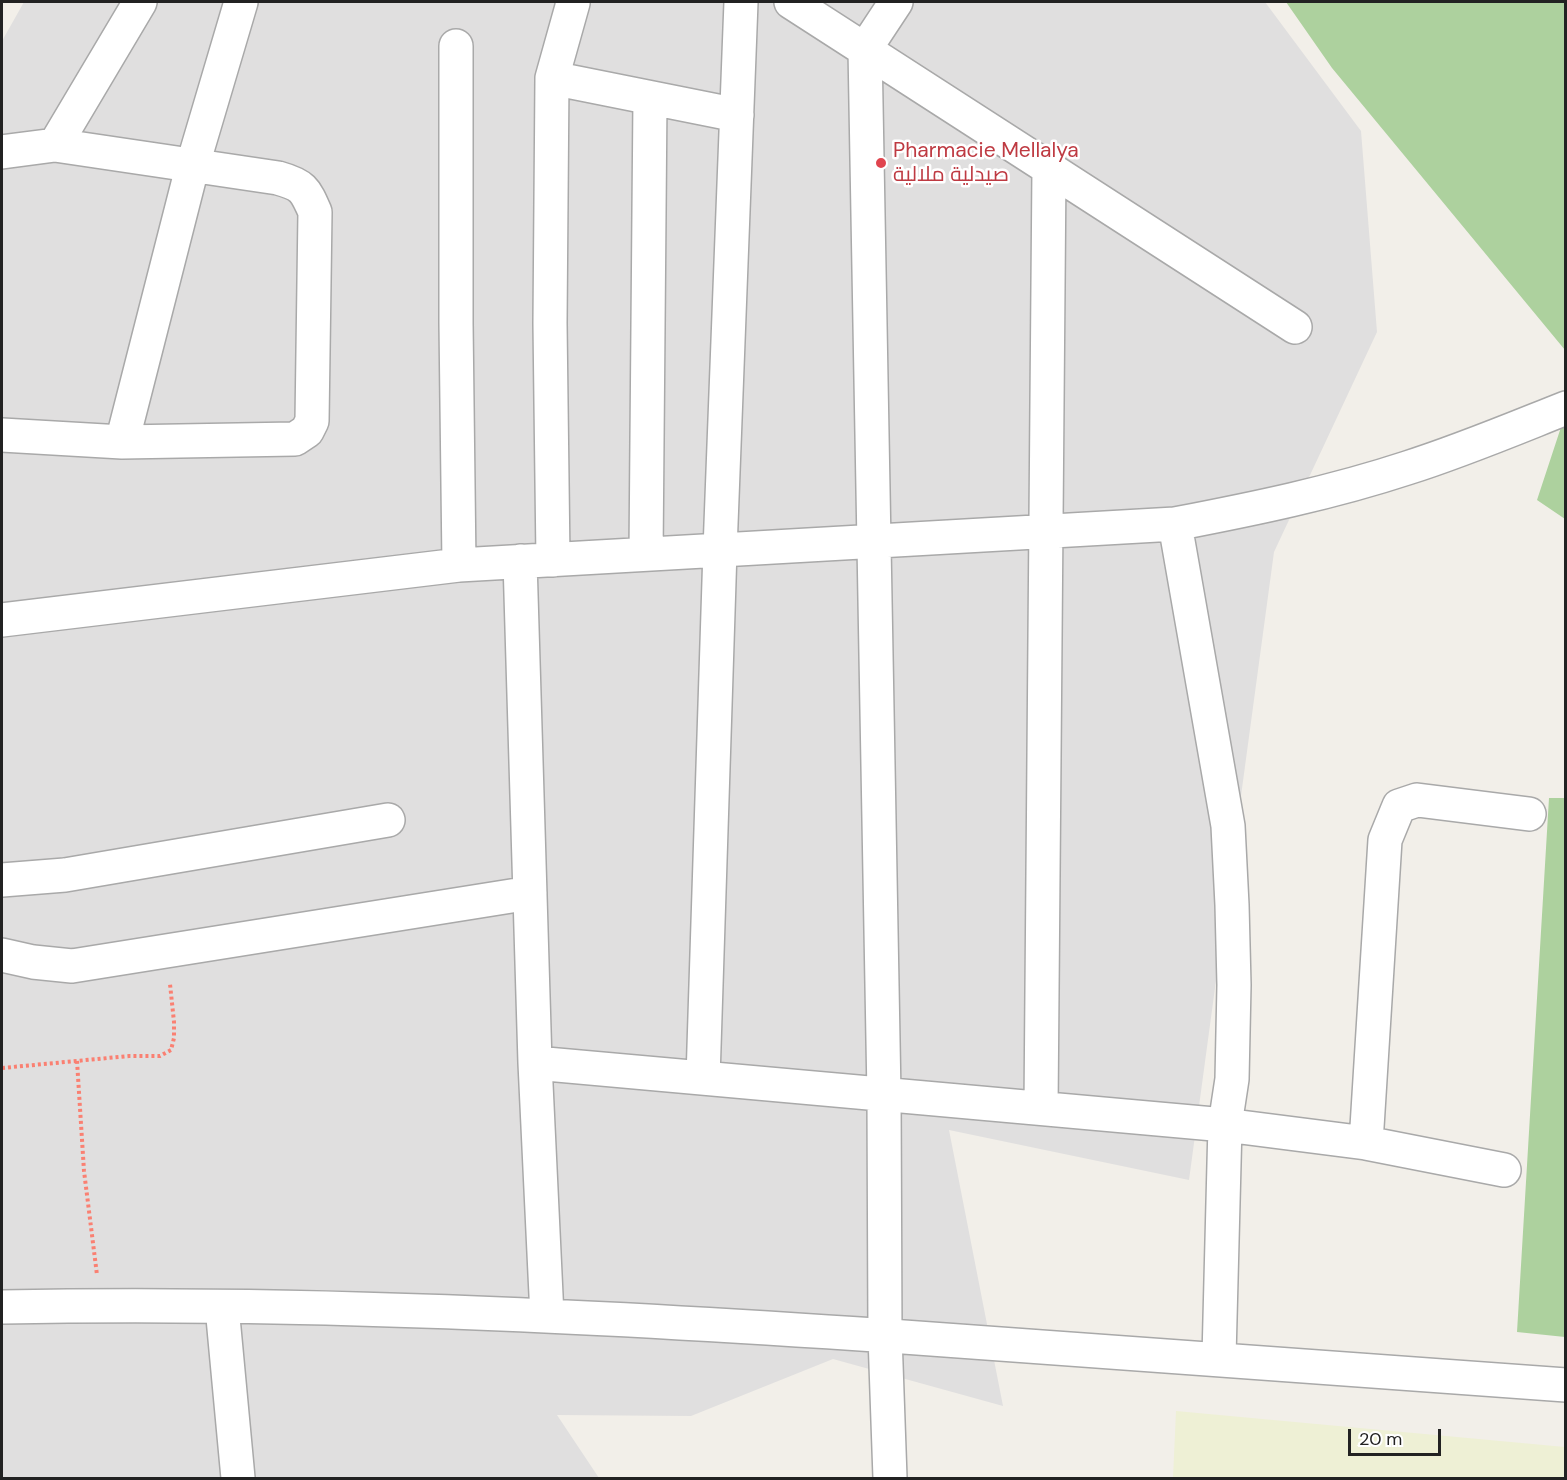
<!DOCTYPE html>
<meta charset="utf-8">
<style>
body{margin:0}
#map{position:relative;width:1567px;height:1480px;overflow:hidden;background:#f2efe9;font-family:"DM Sans",sans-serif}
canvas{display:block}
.frame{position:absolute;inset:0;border:3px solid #222;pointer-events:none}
.scale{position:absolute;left:1348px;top:1429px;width:93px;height:27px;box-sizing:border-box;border:3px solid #222;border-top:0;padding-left:8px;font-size:18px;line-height:21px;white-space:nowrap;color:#222;-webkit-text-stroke:4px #fff;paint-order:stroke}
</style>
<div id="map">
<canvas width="1567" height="1480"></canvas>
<div class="frame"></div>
<div class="scale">20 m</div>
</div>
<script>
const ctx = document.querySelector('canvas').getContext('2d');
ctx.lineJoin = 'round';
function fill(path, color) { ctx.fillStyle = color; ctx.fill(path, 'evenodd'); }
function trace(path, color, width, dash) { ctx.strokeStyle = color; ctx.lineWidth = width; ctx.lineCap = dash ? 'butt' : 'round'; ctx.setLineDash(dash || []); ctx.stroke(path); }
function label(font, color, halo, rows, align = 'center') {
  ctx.font = font + ' "DM Sans",Cairo,sans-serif'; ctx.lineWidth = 5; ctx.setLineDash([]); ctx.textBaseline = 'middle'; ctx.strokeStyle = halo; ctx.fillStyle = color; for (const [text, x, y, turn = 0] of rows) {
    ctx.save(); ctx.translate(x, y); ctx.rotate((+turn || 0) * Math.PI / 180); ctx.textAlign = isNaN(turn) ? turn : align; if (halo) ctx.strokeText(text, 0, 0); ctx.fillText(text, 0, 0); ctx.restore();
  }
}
const residential = new Path2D(`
 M24,2H1265L1361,131L1377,332L1274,552L1189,1180L949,1130L1003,1406L833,1359L691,1416L557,1415L599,1478H2V41Z`);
const farmland = new Path2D(`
 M1176,1411L1565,1447V1478H1173Z`);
const forest = new Path2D(`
 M1286,2H1565V350L1332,68Z
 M1565,415V519L1537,500Z
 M1549,798H1566L1565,1337L1517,1332Z`);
const path = new Path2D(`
 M77,1061L84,1171L97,1275
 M2,1068L129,1056H160L171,1050L174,1038V1022L170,984`);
const minor = new Path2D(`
 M791,2L1295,327
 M456,46V323L459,565
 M552,78L737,115
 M2,152L55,145L140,2
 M2,435L122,442L295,439L307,431L312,421L315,212C305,189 303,185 278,178L55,145
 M122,442L193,164L241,2
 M1175,524L1228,826L1232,905L1234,985L1232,1079L1225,1125L1219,1357
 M646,554L650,98
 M553,560L550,323L552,78L573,3L572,2
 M520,561L535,1063L547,1316
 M2,620L459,565L1175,524C1253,509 1331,493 1407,468C1461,451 1513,429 1566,408
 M2,880L65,875L388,820
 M2,955L33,962L72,966L530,893
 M535,1063L1225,1125L1366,1143L1504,1170
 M703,1078L720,550L741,2
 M1041,1108L1049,168
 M1366,1143L1385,840L1399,806L1417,800L1529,814
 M2,1307C298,1301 595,1316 890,1336C1115,1351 1340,1367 1566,1385
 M222,1307L238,1478
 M890,1478L885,1336L884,1095L865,49L896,2`);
const markers = [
 [881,163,6,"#e0444e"]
];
const healthNames = [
 ["Pharmacie Mellalya",893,151],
 ["صيدلية ملالية",893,175]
];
fill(residential, '#e0dfdf');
fill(farmland, '#eef0d5');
fill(forest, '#add19e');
trace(minor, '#a9a9a9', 36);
trace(path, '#fa8072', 4, [3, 3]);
trace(minor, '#fff', 33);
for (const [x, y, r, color] of markers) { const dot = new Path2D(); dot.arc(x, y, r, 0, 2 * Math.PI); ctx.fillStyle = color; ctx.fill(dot); trace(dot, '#fff', 2); }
label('21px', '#be3a42', '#fff', healthNames, 'left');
</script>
